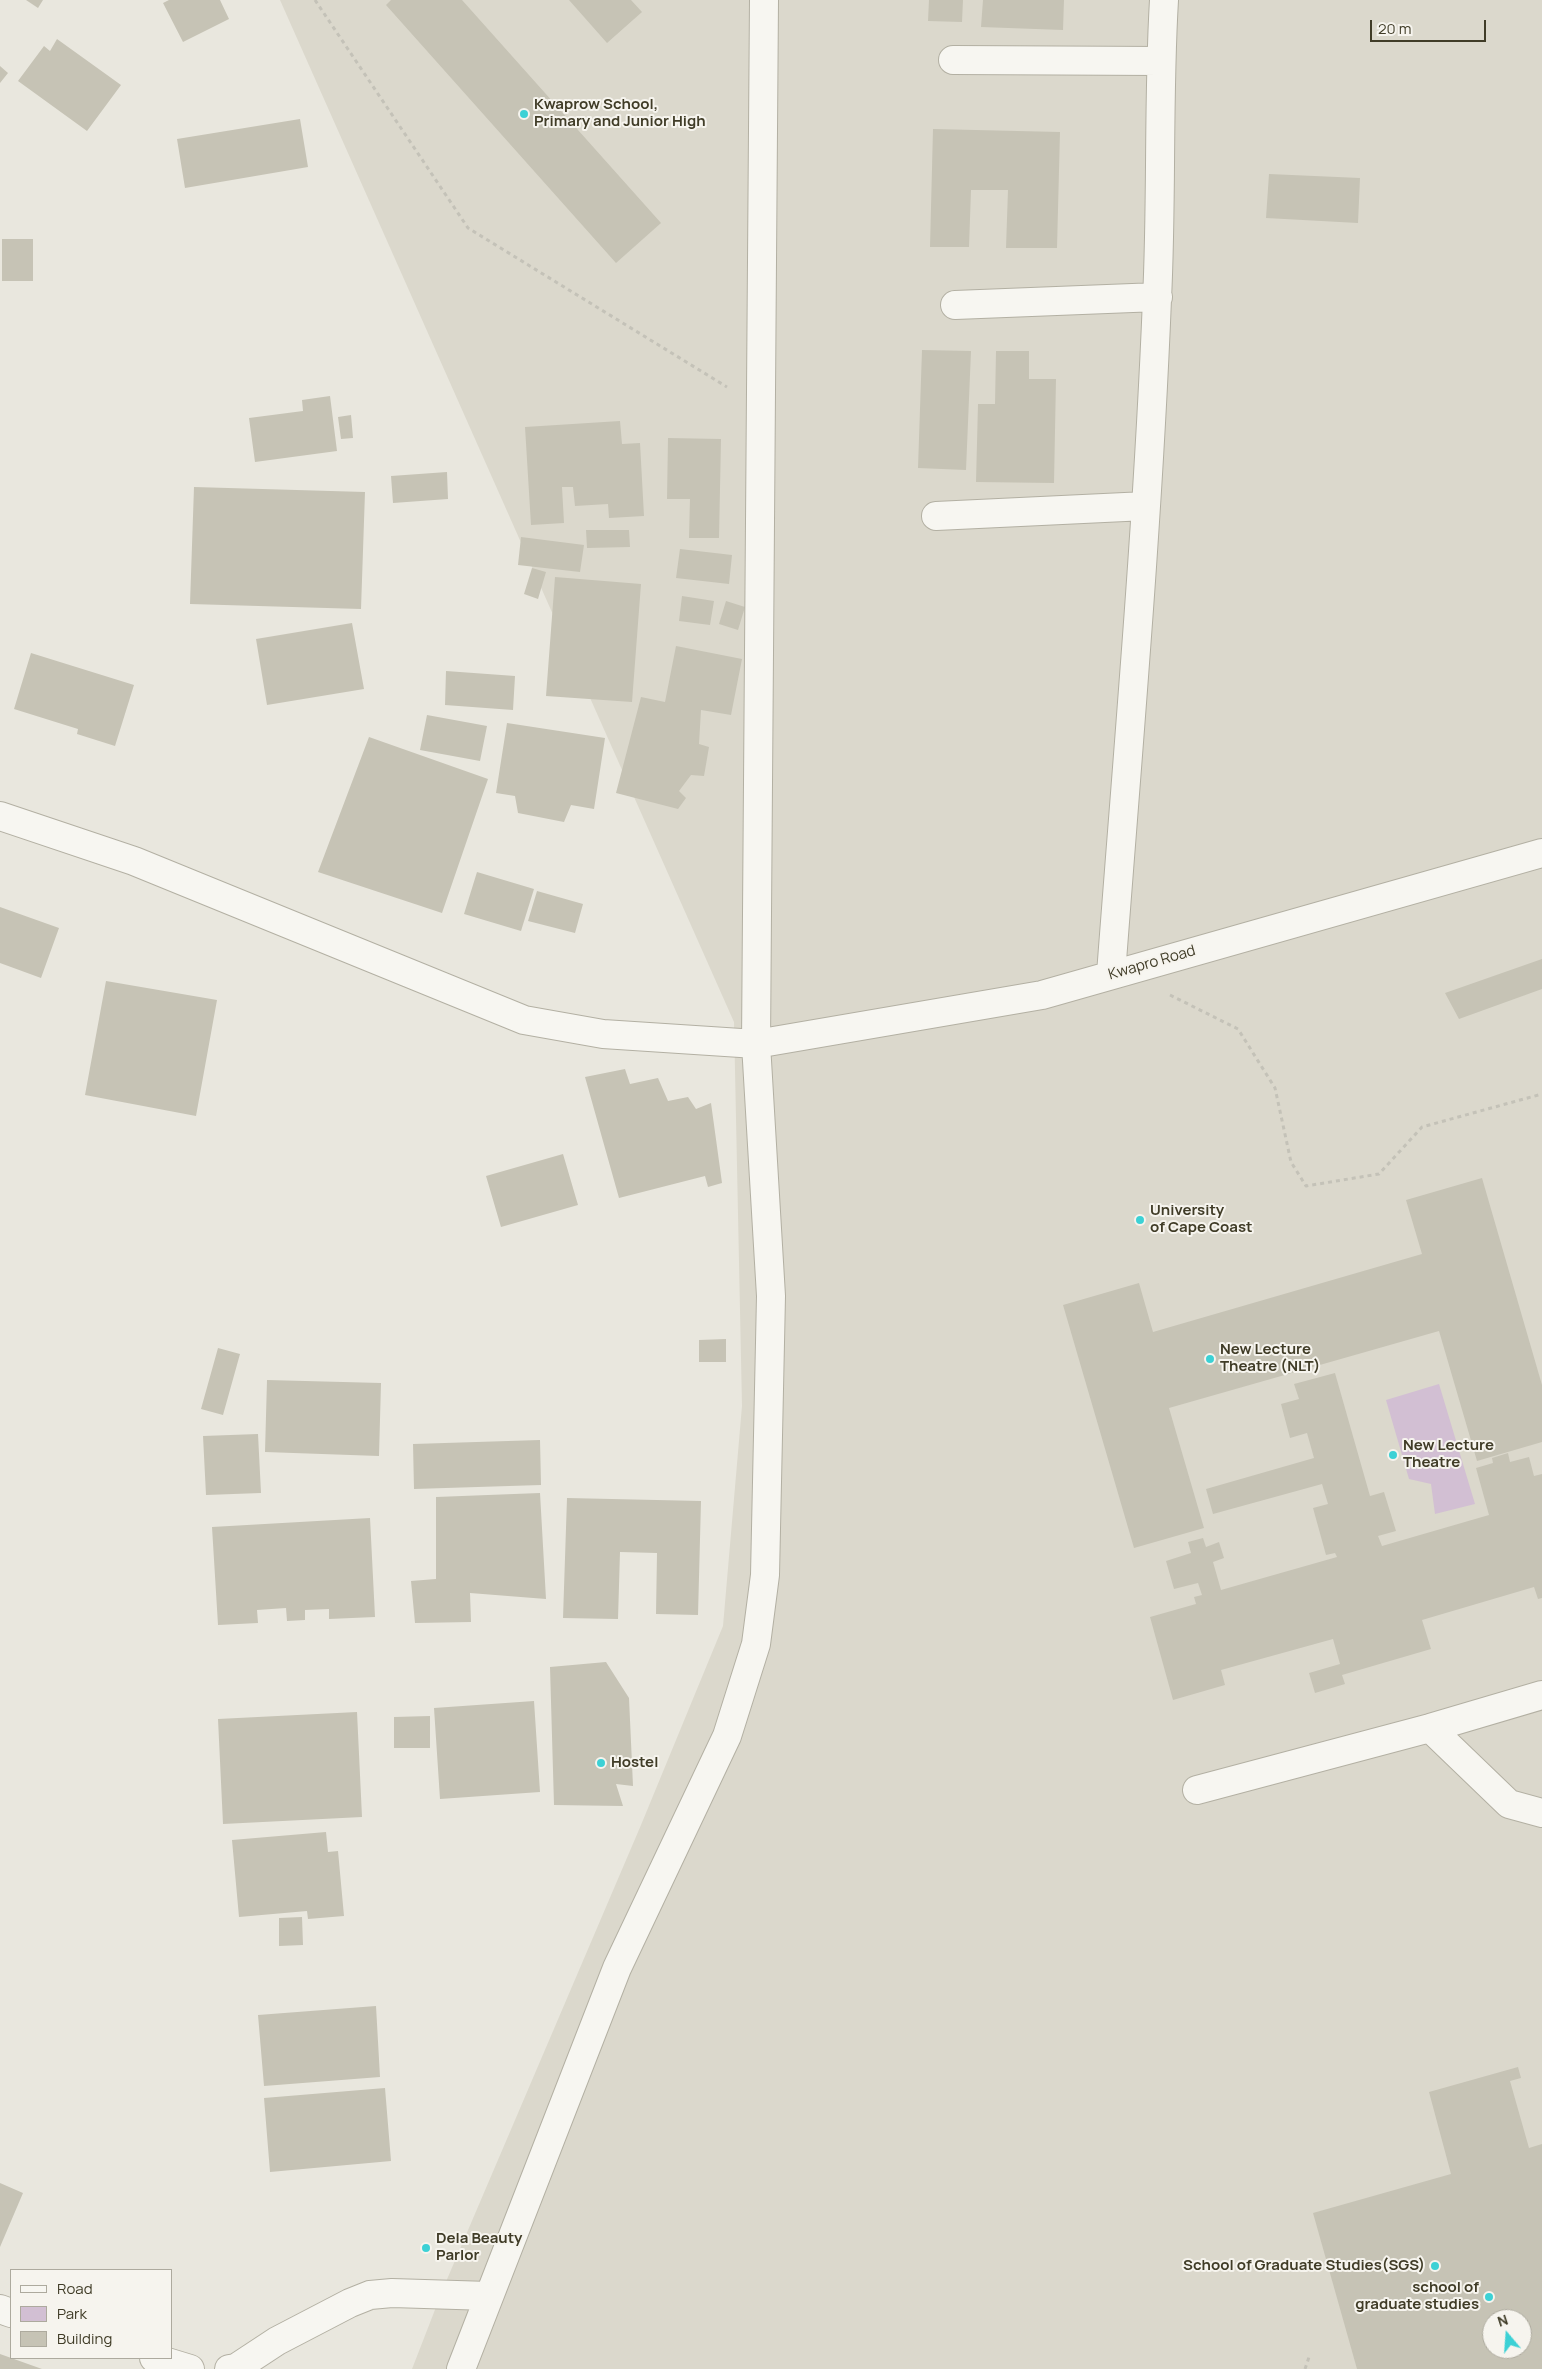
<!DOCTYPE html>
<style>
body{margin:0}
#map{position:relative;width:1542px;height:2369px;overflow:hidden;background:#e9e7de;font-family:Manrope,sans-serif}
canvas{display:block}
.legend{position:absolute;left:10px;top:2269px;width:162px;height:90px;box-sizing:border-box;background:#f6f4ee;border:1px solid #adaa9e;margin:0;padding:6px 9px;list-style:none;font-size:15px;color:#403c27}
.legend li{display:flex;align-items:center;gap:10px;height:25px}
.legend b{width:25px;border:1px solid #adaa9e}
.north{position:absolute;left:1482px;top:2309px;width:50px;height:50px;box-sizing:border-box;background:#f6f4ee;border:1px solid #adaa9e;border-radius:50%;rotate:342deg;font-size:14px;font-weight:700;line-height:20px;text-align:center;color:#403c27}
.north::after{content:'';display:block;margin:auto;width:18px;height:22px;background:#3cd1d5;clip-path:polygon(50% 0,100% 100%,50% 72%,0 100%)}
.scale{position:absolute;left:1370px;top:20px;width:116px;height:22px;box-sizing:border-box;border:2px solid #403c27;border-top:0;padding-left:6px;font-size:15px;line-height:18px;white-space:nowrap;color:#403c27;-webkit-text-stroke:4px #f6f4ee;paint-order:stroke}
</style>
<div id="map">
<canvas width="1542" height="2369"></canvas>
<ul class="legend">
<li><b style="height:6px;background:#f7f6f1"></b>Road</li>
<li><b style="height:14px;background:#d2bfd3"></b>Park</li>
<li><b style="height:14px;background:#c6c3b5"></b>Building</li>
</ul>
<div class="north">N</div>
<div class="scale">20 m</div>
</div>
<script>
const ctx = document.querySelector('canvas').getContext('2d');
ctx.lineJoin = 'round';
function fill(path, color) { ctx.fillStyle = color; ctx.fill(path, 'evenodd'); }
function trace(path, color, width, dash) { ctx.strokeStyle = color; ctx.lineWidth = width; ctx.lineCap = dash ? 'butt' : 'round'; ctx.setLineDash(dash || []); ctx.stroke(path); }
function label(font, color, halo, rows, align = 'center') {
  ctx.font = font + ' Manrope,sans-serif'; ctx.lineWidth = 4; ctx.setLineDash([]); ctx.textBaseline = 'middle'; ctx.strokeStyle = halo; ctx.fillStyle = color; for (const [text, x, y, turn = 0] of rows) {
    ctx.save(); ctx.translate(x, y); ctx.rotate((+turn || 0) * Math.PI / 180); ctx.textAlign = isNaN(turn) ? turn : align; if (halo) ctx.strokeText(text, 0, 0); ctx.fillText(text, 0, 0); ctx.restore();
  }
}
const built = new Path2D(`
 M280,0H1542V2369H412L445,2284L641,1825L723,1626L742,1406L734,1022ZM1492,2319H1522V2349H1492Z`);
const green = new Path2D(`
 M1439,1384L1475,1504L1435,1514L1431,1484L1409,1479L1386,1400Z`);
const building = new Path2D(`
 M26,0H43L38,8Z
 M169,0H220L229,19L183,42L163,3Z
 M391,0H462L661,223L616,263L386,5Z
 M569,0H631L642,12L607,43Z
 M929,0H963L962,22L928,21Z
 M983,0H1064L1063,30L981,27Z
 M57,39L121,85L87,131L18,81L44,46L50,51Z
 M0,66L8,73L0,83Z
 M300,119L308,167L185,188L177,139Z
 M933,129L1060,132L1057,248H1006L1008,190H971L969,247H930Z
 M1269,174L1360,178L1358,223L1266,218Z
 M2,239H33V281H2Z
 M922,350L971,351L966,470L918,468Z
 M996,351H1029V379H1056L1054,483L976,482L978,404H995Z
 M330,396L337,451L255,462L249,418L303,411L302,400Z
 M351,415L353,438L341,439L338,417Z
 M620,421L622,444L640,443L644,516L609,518L608,504L575,506L573,487H562L564,523L531,525L525,427Z
 M668,438L721,439L719,538H689L690,499H667Z
 M447,472L448,499L393,503L391,476Z
 M194,487L365,492L361,609L190,604Z
 M586,530H629L630,547L587,548Z
 M521,537L584,545L580,572L518,565Z
 M680,549L732,555L729,584L676,578Z
 M532,568L546,572L538,599L524,594Z
 M555,577L641,584L632,702L546,696Z
 M682,596L714,601L710,625L679,621Z
 M726,601L745,607L738,630L719,624Z
 M352,623L364,689L267,705L256,639Z
 M676,646L742,659L731,715L701,710L699,744L709,747L704,776L691,775L679,791L686,798L678,809L616,793L641,697L665,702Z
 M31,653L134,685L115,746L77,734L78,729L14,709Z
 M446,671L515,676L513,710L445,705Z
 M427,715L487,726L480,761L420,750Z
 M507,723L605,738L594,809L571,805L564,822L518,813L515,796L496,793Z
 M369,737L488,779L442,913L318,872Z
 M477,872L534,889L521,931L464,914Z
 M537,891L583,904L575,933L528,921Z
 M0,907L59,928L41,978L0,963Z
 M1542,959V989L1459,1019L1445,993Z
 M106,981L217,1000L196,1116L85,1095Z
 M625,1069L630,1084L658,1078L668,1101L688,1097L696,1109L711,1103L722,1183L708,1187L705,1176L619,1198L585,1077Z
 M563,1154L578,1205L501,1227L486,1176Z
 M1482,1178L1542,1385V1442L1477,1461L1439,1331L1169,1408L1204,1528L1134,1548L1063,1305L1139,1283L1153,1332L1422,1254L1406,1200Z
 M726,1339V1362H699V1340Z
 M218,1348L240,1354L223,1415L201,1409Z
 M1335,1373L1370,1496L1384,1492L1396,1531L1378,1536L1382,1546L1489,1515L1476,1468L1493,1463L1492,1458L1508,1453L1510,1462L1529,1457L1534,1476L1542,1474V1598L1538,1599L1534,1587L1422,1620L1431,1649L1342,1675L1345,1684L1315,1693L1309,1673L1340,1664L1333,1639L1221,1670L1225,1685L1173,1700L1150,1617L1196,1604L1194,1597L1202,1595L1198,1583L1174,1589L1166,1561L1191,1553L1188,1542L1203,1538L1206,1547L1219,1542L1224,1558L1213,1562L1221,1590L1337,1557L1335,1553L1326,1555L1313,1508L1328,1504L1322,1484L1213,1514L1206,1489L1314,1458L1307,1433L1290,1438L1281,1404L1299,1399L1294,1384Z
 M267,1380L381,1383L379,1456L265,1452Z
 M258,1434L261,1493L206,1495L203,1436Z
 M540,1440L541,1485L414,1489L413,1444Z
 M540,1493L546,1599L470,1593L471,1622L415,1623L411,1581L436,1579V1497Z
 M567,1498L701,1501L698,1615L656,1614L657,1553L620,1552L618,1619L563,1618Z
 M370,1518L375,1617L329,1619V1609L305,1610V1620L287,1621L286,1608L257,1610L258,1623L218,1625L212,1527Z
 M606,1662L629,1698L633,1786L616,1784L623,1806L554,1805L550,1667Z
 M534,1701L540,1792L440,1799L434,1708Z
 M357,1712L362,1817L223,1824L218,1719Z
 M430,1716V1748H394V1717Z
 M326,1832L328,1852L338,1851L344,1916L308,1919L307,1911L239,1917L232,1840Z
 M302,1917L303,1945L279,1946V1918Z
 M376,2006L380,2077L264,2086L258,2015Z
 M1518,2067L1521,2078L1510,2081L1529,2148L1542,2144V2369H1357L1313,2213L1451,2174L1429,2092ZM1492,2319H1522V2349H1492Z
 M385,2088L391,2161L270,2172L264,2098Z
 M0,2183L23,2193L0,2247Z
 M0,2354L42,2369H0Z`);
const path = new Path2D(`
 M315,0L468,228L727,387
 M1170,995L1238,1029L1275,1088L1291,1162L1306,1186L1379,1174L1422,1127L1542,1094
 M1305,2369L1310,2354`);
const minor = new Path2D(`
 M953,60L1160,61
 M955,305L1158,297
 M936,516L1146,506
 M0,816L134,861L524,1020L603,1034L756,1044L1042,995L1542,853
 M1111,974C1128,749 1148,524 1157,299C1162,199 1158,100 1164,0
 M1430,1728L1509,1804L1542,1813
 M1197,1790L1430,1728L1542,1695
 M0,2309L11,2313
 M154,2358L190,2369
 M229,2369L236,2368L277,2341L350,2303L370,2295L392,2293L489,2296
 M461,2369L617,1968L727,1736L756,1644L765,1575L771,1296L756,1044L764,0`);
const markers = [
 [524,114,5,"#3cd1d5"],
 [1140,1220,5,"#3cd1d5"],
 [1210,1359,5,"#3cd1d5"],
 [1393,1455,5,"#3cd1d5"],
 [601,1763,5,"#3cd1d5"],
 [426,2248,5,"#3cd1d5"],
 [1435,2266,5,"#3cd1d5"],
 [1489,2297,5,"#3cd1d5"]
];
const poiNames = [
 ["Kwaprow School,",534,105],
 ["Primary and Junior High",534,122],
 ["University",1150,1211],
 ["of Cape Coast",1150,1228],
 ["New Lecture",1220,1350],
 ["Theatre (NLT)",1220,1367],
 ["New Lecture",1403,1446],
 ["Theatre",1403,1463],
 ["Hostel",611,1763],
 ["Dela Beauty",436,2239],
 ["Parlor",436,2256],
 ["School of Graduate Studies(SGS)",1425,2266,"right"],
 ["school of",1479,2288,"right"],
 ["graduate studies",1479,2305,"right"]
];
const streetNames = [
 ["Kwapro Road",1152,963,-16]
];
fill(built, '#dbd8cc');
fill(green, '#d2bfd3');
fill(building, '#c6c3b5');
trace(minor, '#b3b0a3', 30);
trace(path, '#c4c2b8', 3, [4, 4]);
trace(minor, '#f7f6f1', 28);
for (const [x, y, r, color] of markers) { const dot = new Path2D(); dot.arc(x, y, r, 0, 2 * Math.PI); ctx.fillStyle = color; ctx.fill(dot); trace(dot, '#f6f4ee', 2); }
label('bold 15px', '#403c27', '#f6f4ee', poiNames, 'left');
label('15px', '#403c27', '#f6f4ee', streetNames);
</script>
